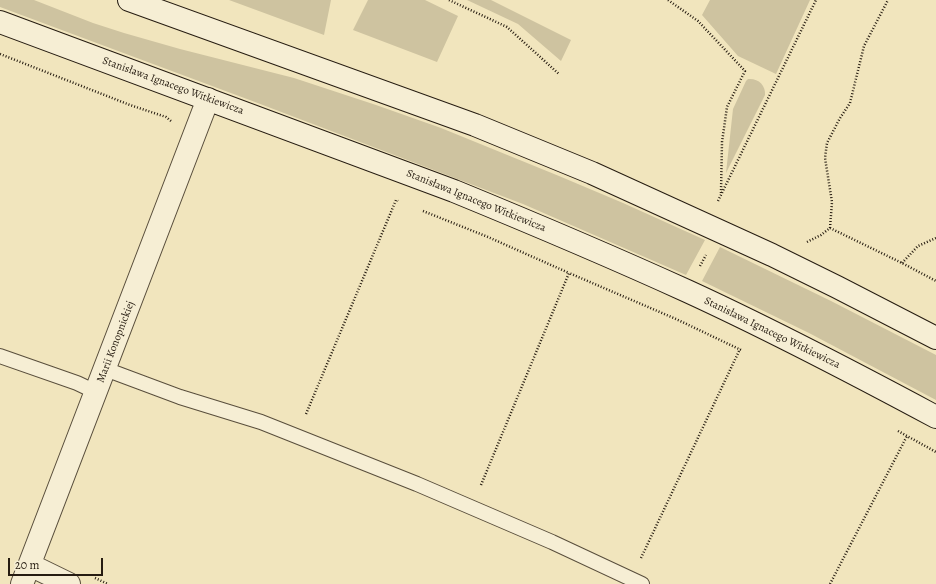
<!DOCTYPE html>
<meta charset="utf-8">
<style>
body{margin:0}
#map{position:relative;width:936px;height:584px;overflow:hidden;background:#f1e5bd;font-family:Alegreya,serif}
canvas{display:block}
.scale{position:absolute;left:8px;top:558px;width:95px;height:18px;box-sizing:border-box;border:2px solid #261c11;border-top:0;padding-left:5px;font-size:12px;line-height:14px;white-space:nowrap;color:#261c11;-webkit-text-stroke:3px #f6eed4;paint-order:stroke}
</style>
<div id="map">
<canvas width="936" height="584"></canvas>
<div class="scale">20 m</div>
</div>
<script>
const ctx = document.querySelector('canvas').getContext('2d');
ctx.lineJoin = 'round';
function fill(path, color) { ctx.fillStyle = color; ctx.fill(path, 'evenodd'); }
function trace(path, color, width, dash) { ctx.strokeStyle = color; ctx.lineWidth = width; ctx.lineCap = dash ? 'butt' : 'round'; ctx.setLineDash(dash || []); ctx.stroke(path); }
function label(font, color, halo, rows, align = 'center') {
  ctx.font = font + ' Alegreya,serif'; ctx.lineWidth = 3; ctx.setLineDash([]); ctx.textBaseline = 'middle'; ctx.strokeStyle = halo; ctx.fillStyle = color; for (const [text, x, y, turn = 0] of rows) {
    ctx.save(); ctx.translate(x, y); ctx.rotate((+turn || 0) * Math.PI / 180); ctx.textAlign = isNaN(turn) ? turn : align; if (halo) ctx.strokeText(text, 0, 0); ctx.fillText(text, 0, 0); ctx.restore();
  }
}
const green = new Path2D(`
 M0,0H34L93,23L124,33L180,49L294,78L376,105L441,128L559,176L623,203L705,240L686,275L523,204L255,102L0,7Z
 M229,0H331L324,35Z
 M368,0H425L458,16L437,62L353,30Z
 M467,0H491L571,40L561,61L518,24Z
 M710,0H810L776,74L738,56L702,15Z
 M748,79C758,78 766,85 765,95L726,173L733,109L746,81Z
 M720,247L831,301L936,355V400L809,333L702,281Z`);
const path = new Path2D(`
 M449,0L507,27L559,74
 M668,0L698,21L745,71L727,107L722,142L721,193
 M0,54L130,105L166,117L171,121
 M718,201L816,0
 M423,211L488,237L569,273
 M830,228L832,202L825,158L827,143L840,118L850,103L864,46L888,0
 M807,242L821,235L830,228L902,263L936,281
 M902,263L918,246L936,238
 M700,266L706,255
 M306,414L391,212L396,200L398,201
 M898,431L936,452
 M481,485L569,273L676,319L741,350
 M641,558L740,349
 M95,578L108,584
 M830,584L907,436`);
const lane = new Path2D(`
 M0,356L77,383L96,392
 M105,369L180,397L261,422L417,484L552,542L642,584`);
const street = new Path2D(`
 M30,565L69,584
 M22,584L208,99`);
const secondary = new Path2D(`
 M129,0L475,125L592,173L772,255L837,287L936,338
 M0,22L454,191C532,223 610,256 687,291C772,330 854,373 936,417`);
const streetNames = [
 ["Stanisława Ignacego Witkiewicza",173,86,20],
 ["Stanisława Ignacego Witkiewicza",476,201,22],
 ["Stanisława Ignacego Witkiewicza",772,333,26],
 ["Marii Konopnickiej",116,342,-69]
];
fill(green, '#cec3a0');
trace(lane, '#594e3c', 16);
trace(street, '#594e3c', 24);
trace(secondary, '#261c11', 24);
trace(path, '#261c11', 2.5, [1, 2]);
trace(lane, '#f6eed4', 14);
trace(street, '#f6eed4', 22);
trace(secondary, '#f6eed4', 22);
label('11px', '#261c11', '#f6eed4', streetNames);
</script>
